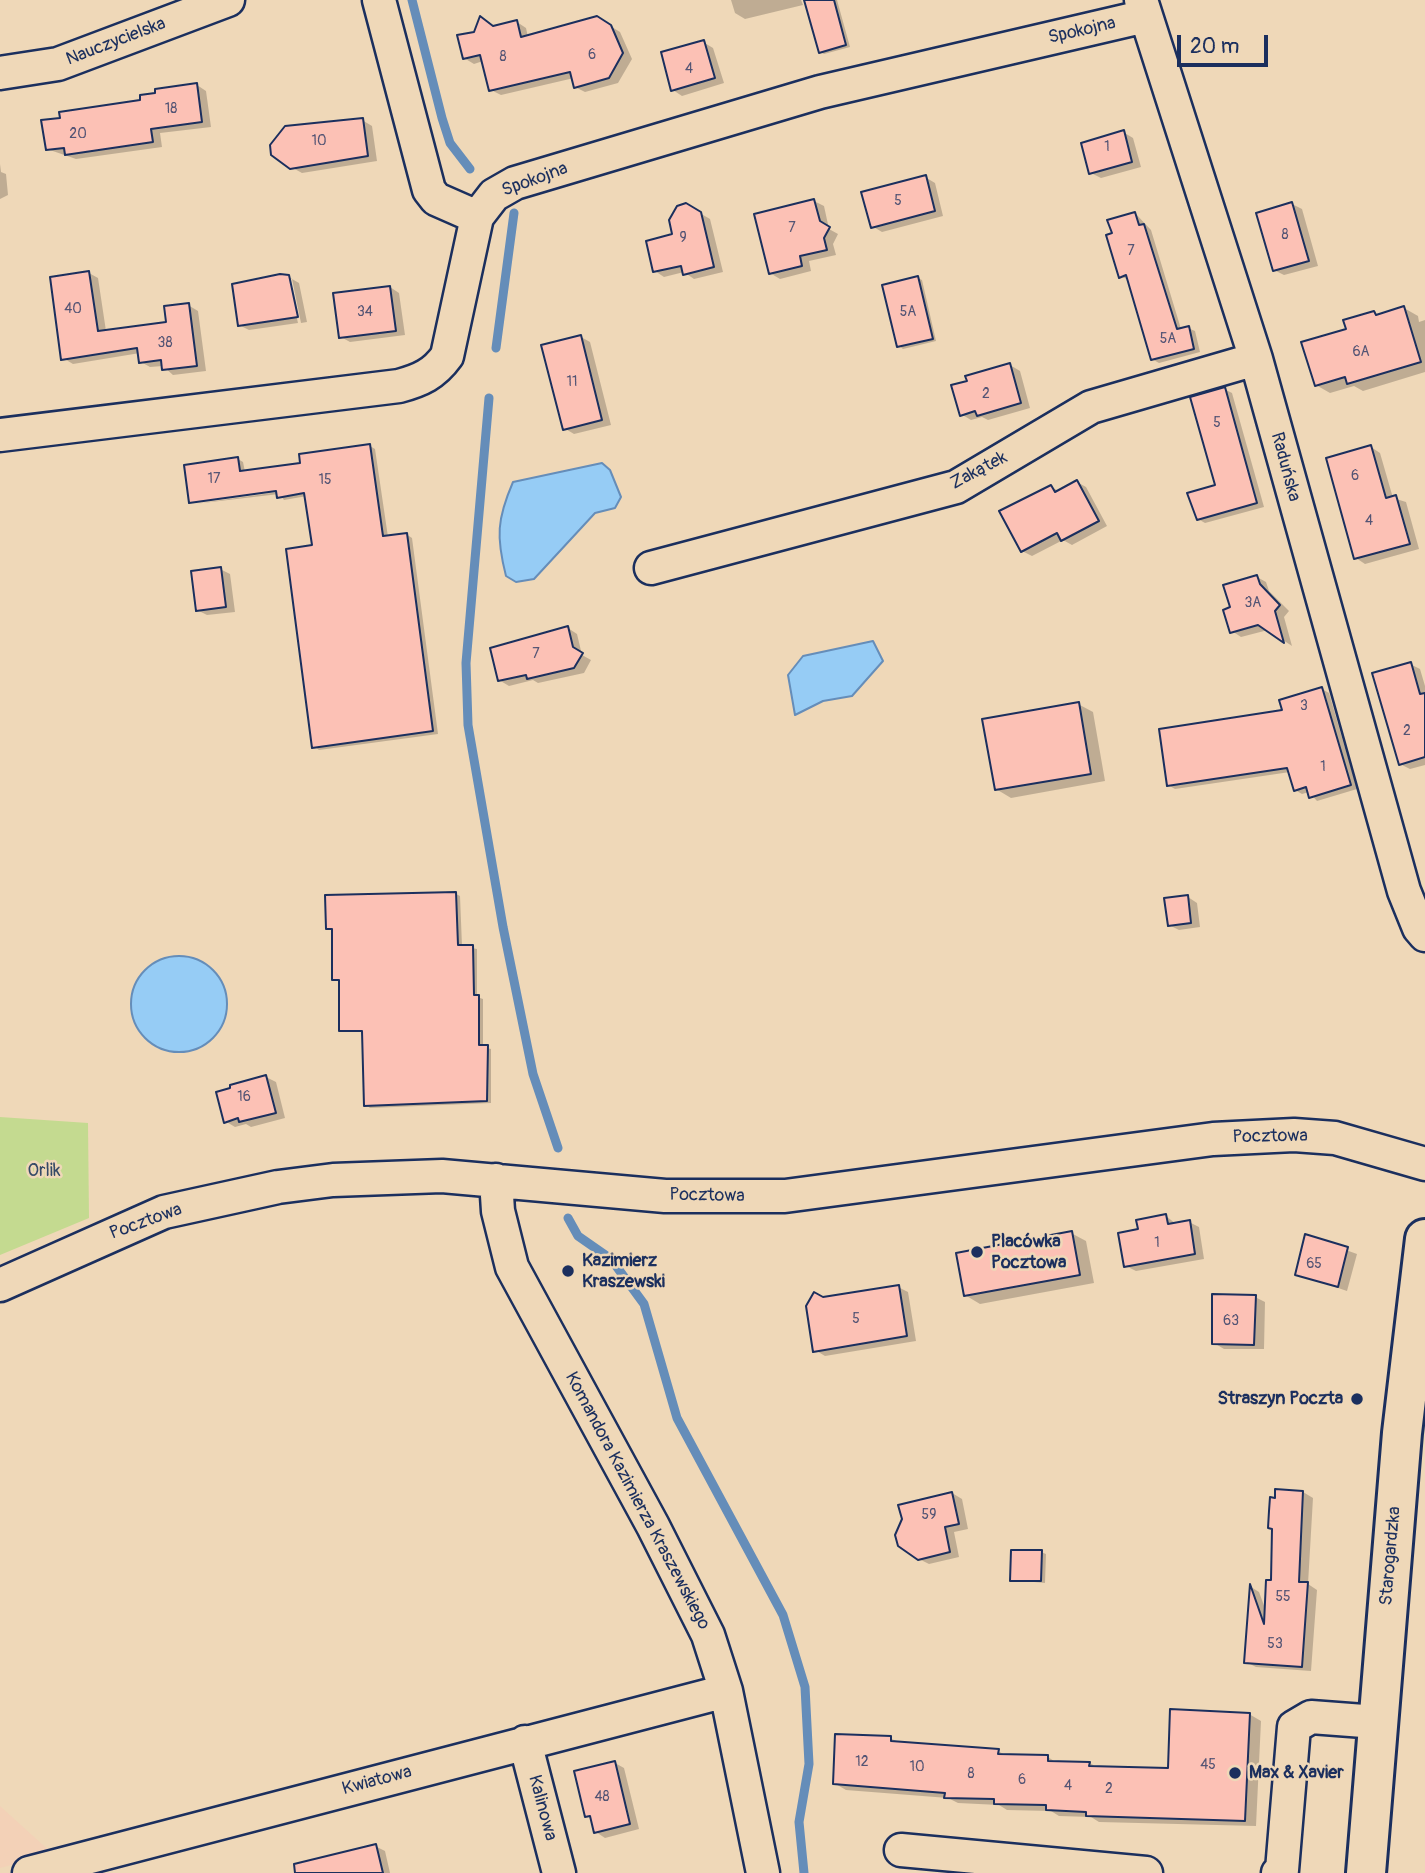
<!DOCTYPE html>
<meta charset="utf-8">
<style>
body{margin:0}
#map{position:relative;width:1425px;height:1873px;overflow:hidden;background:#efd8b8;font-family:Pangolin,sans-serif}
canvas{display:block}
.scale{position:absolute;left:1177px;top:35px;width:91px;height:32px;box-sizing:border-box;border:4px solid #1b2f5e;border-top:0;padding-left:9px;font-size:21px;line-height:24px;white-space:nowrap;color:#1b2f5e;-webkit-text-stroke:5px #efd8b8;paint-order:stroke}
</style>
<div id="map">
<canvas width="1425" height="1873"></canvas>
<div class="scale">20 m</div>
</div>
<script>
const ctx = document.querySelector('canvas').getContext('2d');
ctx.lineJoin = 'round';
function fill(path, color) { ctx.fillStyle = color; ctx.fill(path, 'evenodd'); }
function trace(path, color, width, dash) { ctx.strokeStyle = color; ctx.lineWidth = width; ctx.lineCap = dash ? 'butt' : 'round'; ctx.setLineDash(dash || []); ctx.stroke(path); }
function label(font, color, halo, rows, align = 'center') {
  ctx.font = font + ' Pangolin,sans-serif'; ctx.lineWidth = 5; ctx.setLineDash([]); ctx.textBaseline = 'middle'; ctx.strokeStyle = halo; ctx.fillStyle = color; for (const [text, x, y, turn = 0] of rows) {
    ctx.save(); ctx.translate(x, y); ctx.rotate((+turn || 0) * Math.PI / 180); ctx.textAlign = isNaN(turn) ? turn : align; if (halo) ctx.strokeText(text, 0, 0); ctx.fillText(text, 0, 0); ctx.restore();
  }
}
const built = new Path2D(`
 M0,1806L53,1854L0,1868Z`);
const green = new Path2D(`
 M0,1117L88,1123L89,1218L0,1255Z`);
const water = new Path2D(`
 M602,463L610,470L621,497L615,508L595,513L534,579L516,582L506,576C496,537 497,519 513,482Z
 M873,641L883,661L852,696L823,701L795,715L788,675L803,656Z
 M131 1004a48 48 0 1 1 96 0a48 48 0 1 1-96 0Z`);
const shadow = new Path2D(`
 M731,0H801L803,5L745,19L735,13Z
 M806,0H837L850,47L824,54L820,52Z
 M597,18L620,32L632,59L618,83L585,92L575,87L574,78L501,95L491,90L483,61L474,64L464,58L494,28L517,22L526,28L528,37Z
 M703,42L713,48L724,83L682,96L673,90Z
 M197,85L206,91L211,127L160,133L162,147L76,159L47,149L142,102Z
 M362,120L372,126L377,161L302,173L291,167Z
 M1123,132L1133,138L1141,167L1101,178L1091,173Z
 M0,164L1,172L6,174L8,195L0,199Z
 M925,177L935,183L943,216L882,232L872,226Z
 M814,201L824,206L829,229L838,234L833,244L836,255L809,261L811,271L780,279L770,273Z
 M1292,204L1302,209L1318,266L1284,275L1274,270Z
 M686,205L710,219L723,272L694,279L684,272L664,277L655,271L675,236Z
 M1135,213L1151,230L1181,329L1188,328L1195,331L1200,352L1159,363L1152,359L1129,280L1120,276L1114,234Z
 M89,273L98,278L106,331L168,323L188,305L198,311L206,371L173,375L163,366L150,367L141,362L140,353L73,364L63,358Z
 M289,277L292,279H288L298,323L249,330L239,325Z
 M918,278L922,280L936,341L903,349L899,346Z
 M292,279L299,283L307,322L301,323Z
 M390,287L399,293L405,335L350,342L341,337Z
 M1404,308L1418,316L1419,322L1425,320V372L1363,391L1354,386L1330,393L1316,385L1348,330L1374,313L1380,316Z
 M581,337L590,342L611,425L574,434L564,428Z
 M1010,365L1020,371L1030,408L988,420L982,417L971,420L961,414Z
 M1224,389L1232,393L1264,507L1205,523L1198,519L1218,486Z
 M370,446L375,449L388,537L406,534L412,538L438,734L319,750L314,746V547L307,496L284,500L279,494L194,504L285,491V488L191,502L238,459L243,462L245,472L302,464Z
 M1371,447L1380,453L1393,498L1406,502L1419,549L1365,564L1356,558Z
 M1077,482L1086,487L1107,526L1072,545L1063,540L1032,556L1022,551L1051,487L1059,491Z
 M220,569L230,574L235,612L207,615L197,610Z
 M1257,577L1266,582L1269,591L1289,611L1284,617L1292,646L1268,630L1241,637L1232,631V608Z
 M568,628L577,634L582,655L591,660L584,673L538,683L533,680L509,686L499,680Z
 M1410,664L1420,669L1425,686V765L1410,769L1400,764Z
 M1322,689L1329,693L1357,789L1317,801L1309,792L1302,794L1295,790L1290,772L1175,789L1168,785Z
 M1078,704L1093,712L1105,781L1011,798L996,789Z
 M456,894L460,896L462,946L477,949V997L483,999V1047L491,1049V1103L370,1108L366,1105L364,1032L341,1030V981L334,979L332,930L328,928Z
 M1188,897L1197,903L1200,927L1179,930L1169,925Z
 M266,1077L276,1082L285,1118L251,1127L246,1124L235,1127L225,1121Z
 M1166,1216L1176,1224L1189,1222L1199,1227L1204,1259L1136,1271L1126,1266L1140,1231Z
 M1071,1233L1086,1241L1094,1283L980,1304L965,1295Z
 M1307,1236L1357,1254L1347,1291L1297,1274Z
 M898,1287L908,1292L916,1341L825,1356L815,1350L823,1299Z
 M1255,1297L1265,1302L1264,1349H1224L1214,1343Z
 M1277,1491L1303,1492L1313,1498L1308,1584L1317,1590L1311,1671L1256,1667L1246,1662L1251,1587L1259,1592L1266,1611L1272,1582Z
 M952,1493L962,1499L968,1529L954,1532L959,1557L929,1564L919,1559Z
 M1041,1552L1046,1554L1045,1583L1012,1580Z
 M1249,1714L1261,1721L1256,1826L1099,1822L1091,1817L1059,1816L1051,1811L1007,1810L999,1805L958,1803L948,1798L846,1790L834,1783L890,1738L900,1743L998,1751L1007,1756L1048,1757L1057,1763H1090L1098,1768L1169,1769Z
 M615,1763L624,1768L639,1829L605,1838L596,1832L593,1819L587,1816Z
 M375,1846L385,1851L390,1873H328Z`);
const stream = new Path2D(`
 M412,0L442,118L450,143L470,169
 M496,348L514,213
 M489,398L466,663L468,725L503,927L533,1074L558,1148
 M568,1218L578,1236L611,1259L644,1304L677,1418L783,1615L805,1687L809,1764L799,1822L804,1873`);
const building = new Path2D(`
 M804,0H834L846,45L819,53Z
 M480,16L493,26L517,20L521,37L597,16L611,25L623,53L609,78L574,88L570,72L489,91L480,55L463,59L457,35L474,32Z
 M704,40L715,78L671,91L661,52Z
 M197,83L202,122L151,129L153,142L65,155L64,148L46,150L41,120L60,118L59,112L140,100V95L155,93V89Z
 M363,118L368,156L290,169L271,155L270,145L285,126Z
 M1124,130L1132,162L1089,174L1081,143Z
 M926,175L935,211L871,228L861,192Z
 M814,199L820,221L830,227L824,238L827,250L800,256L802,266L769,274L754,214Z
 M1292,202L1309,261L1273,271L1256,213Z
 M686,203L701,212L714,267L683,275L681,266L653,272L646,241L672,234L669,220L677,206Z
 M1135,212L1139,225L1144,224L1177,329L1189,326L1194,349L1151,360L1126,275L1119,278L1106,235L1112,233L1107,220Z
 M89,271L98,331L166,322L164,306L189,303L197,366L162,370L161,360L139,363L137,348L61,360L50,277Z
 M280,274L289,275L298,317L238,326L232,284Z
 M918,276L933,339L897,347L882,285Z
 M390,286L396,331L339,338L333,293Z
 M1404,306L1421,362L1347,384L1345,377L1315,386L1301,342L1346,329L1343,320L1374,311L1376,315Z
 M581,335L602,420L563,430L541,345Z
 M1010,363L1021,403L977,416L975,411L960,416L951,385L967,381L965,376Z
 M1225,387L1257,503L1197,520L1187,493L1215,485L1190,397Z
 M370,444L383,536L407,533L433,731L312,748L286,549L312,545L304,493L277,498L276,491L189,503L184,465L238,457L240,471L300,463L299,454Z
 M1371,445L1386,498L1396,495L1410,544L1354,559L1326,458Z
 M1077,480L1099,521L1061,541L1057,533L1021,552L999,511L1051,485L1055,492Z
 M221,567L226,607L196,611L191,571Z
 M1257,575L1260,584L1280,605L1275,611L1284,643L1258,625L1230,633L1223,610L1230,607L1223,585Z
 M568,626L573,647L583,653L574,668L527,679L526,675L498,681L490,648Z
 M1411,662L1420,694L1425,693V757L1399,765L1372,673Z
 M1322,687L1351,785L1309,798L1306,787L1294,791L1287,768L1167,786L1159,729L1282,710L1279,700Z
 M1079,702L1091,774L995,790L982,719Z
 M456,892L458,945H473L474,995H479V1045H488L487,1101L364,1106L362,1031H339V980H332V929H326L325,895Z
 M1188,895L1191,923L1168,926L1164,898Z
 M266,1075L276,1113L239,1122L238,1118L224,1123L216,1092L230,1088V1085Z
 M1166,1214L1168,1224L1190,1220L1195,1254L1124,1267L1118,1233L1138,1229L1136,1220Z
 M1072,1231L1080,1275L964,1296L956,1253Z
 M1305,1234L1348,1247L1338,1287L1295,1275Z
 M899,1285L907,1336L813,1352L806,1306L814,1292L823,1297Z
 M1212,1294L1256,1295L1254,1345L1212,1344Z
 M1275,1489L1303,1491L1299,1582H1308L1302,1667L1244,1663L1250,1584L1264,1624L1266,1580H1271L1272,1529L1268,1528L1269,1511L1270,1497L1275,1498Z
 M952,1492L959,1524L945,1527L950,1552L918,1560L898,1546L895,1535L902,1519L898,1505Z
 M1011,1550H1042L1041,1581H1010Z
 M1170,1709L1250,1713L1245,1821L1086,1816V1812L1046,1810V1805L994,1804V1799L944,1798L945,1793L833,1784L835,1734L891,1736V1741L999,1749L998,1754L1048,1755V1761L1090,1762L1089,1766L1168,1768Z
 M615,1761L630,1824L594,1833L590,1816L585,1817L574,1771Z
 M376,1844L383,1873H295L294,1864Z`);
const street = new Path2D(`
 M379,0L429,190L436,199L477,217
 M1141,0L1256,359L1404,891L1419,928L1425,935
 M0,73L58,64L228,0
 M0,435L399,386C421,380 434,374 447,356L477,217L494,195L515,183L820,92L1146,16
 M651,568L956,487L1091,407L1256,359
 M496,1180L498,1211L512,1267L653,1526L708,1635L726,1691L763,1873
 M0,1285L164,1212L278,1187L333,1180L442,1176L665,1196H785L1213,1139L1294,1135L1335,1138L1425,1164
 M525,1742L559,1873
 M901,1850L1146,1873
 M29,1873L726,1691
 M1278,1873L1282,1870L1294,1727L1311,1717L1377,1722`);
const secondary = new Path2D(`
 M1366,1873L1402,1433L1425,1239`);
const markers = [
 [977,1252,7,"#1b2f5e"],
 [568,1271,7,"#1b2f5e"],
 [1357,1399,7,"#1b2f5e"],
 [1235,1773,7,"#1b2f5e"]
];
const numberNames = [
 ["6",592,55],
 ["8",503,57],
 ["4",689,69],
 ["18",171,109],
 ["20",78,134],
 ["10",319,141],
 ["1",1107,147],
 ["5",898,201],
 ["7",792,228],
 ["8",1285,235],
 ["9",683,238],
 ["7",1131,251],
 ["40",73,309],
 ["34",365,312],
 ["5A",908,312],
 ["5A",1168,339],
 ["38",165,343],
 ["6A",1361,352],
 ["11",572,382],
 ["2",986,394],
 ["5",1217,423],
 ["6",1355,476],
 ["17",214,479],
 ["15",325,480],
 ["4",1369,521],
 ["3A",1253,603],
 ["7",536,654],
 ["3",1304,706],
 ["2",1407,731],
 ["1",1323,767],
 ["16",244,1097],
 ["1",1157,1243],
 ["65",1314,1264],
 ["5",856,1319],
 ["63",1231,1321],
 ["59",929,1515],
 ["55",1283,1597],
 ["53",1275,1644],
 ["12",862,1762],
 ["45",1208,1765],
 ["10",917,1767],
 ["8",971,1774],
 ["6",1022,1780],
 ["4",1068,1786],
 ["2",1109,1789],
 ["48",602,1797]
];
const streetNames = [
 ["Spokojna",1082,31,-13],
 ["Nauczycielska",116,42,-21],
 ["Spokojna",535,180,-20],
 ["Raduńska",1285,467,75],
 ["Zakątek",979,471,-28],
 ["Pocztowa",1270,1137,-1],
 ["Pocztowa",707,1196,1],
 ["Pocztowa",146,1222,-20],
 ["Komandora Kazimierza Kraszewskiego",637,1501,62],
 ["Starogardzka",1391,1556,-85],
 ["Kwiatowa",377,1781,-15],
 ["Kalinowa",542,1808,75]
];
const parkNames = [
 ["Orlik",44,1171]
];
const poiNames = [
 ["Placówka",991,1242],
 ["Pocztowa",991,1263],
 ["Kazimierz",582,1261],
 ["Kraszewski",582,1282],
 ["Straszyn Poczta",1343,1399,"right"],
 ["Max & Xavier",1249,1773]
];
fill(built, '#f3d1b7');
fill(green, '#c4da90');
fill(water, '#96ccf5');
trace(water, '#658db9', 2);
fill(shadow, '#0003');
trace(stream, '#658db9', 9);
fill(building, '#fcc1b5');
trace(building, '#1b2f5e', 2);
trace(street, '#1b2f5e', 37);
trace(secondary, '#1b2f5e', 44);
trace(street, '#efd8b8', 32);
trace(secondary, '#efd8b8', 38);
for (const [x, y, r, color] of markers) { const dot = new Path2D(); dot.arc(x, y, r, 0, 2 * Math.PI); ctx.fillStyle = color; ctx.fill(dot); trace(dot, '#efd8b8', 2.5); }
label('14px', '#535474', null, numberNames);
label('18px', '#1b2f5e', '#efd8b8', streetNames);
label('18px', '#344966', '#efd8b8', parkNames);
label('bold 18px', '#1b2f5e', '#efd8b8', poiNames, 'left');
</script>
